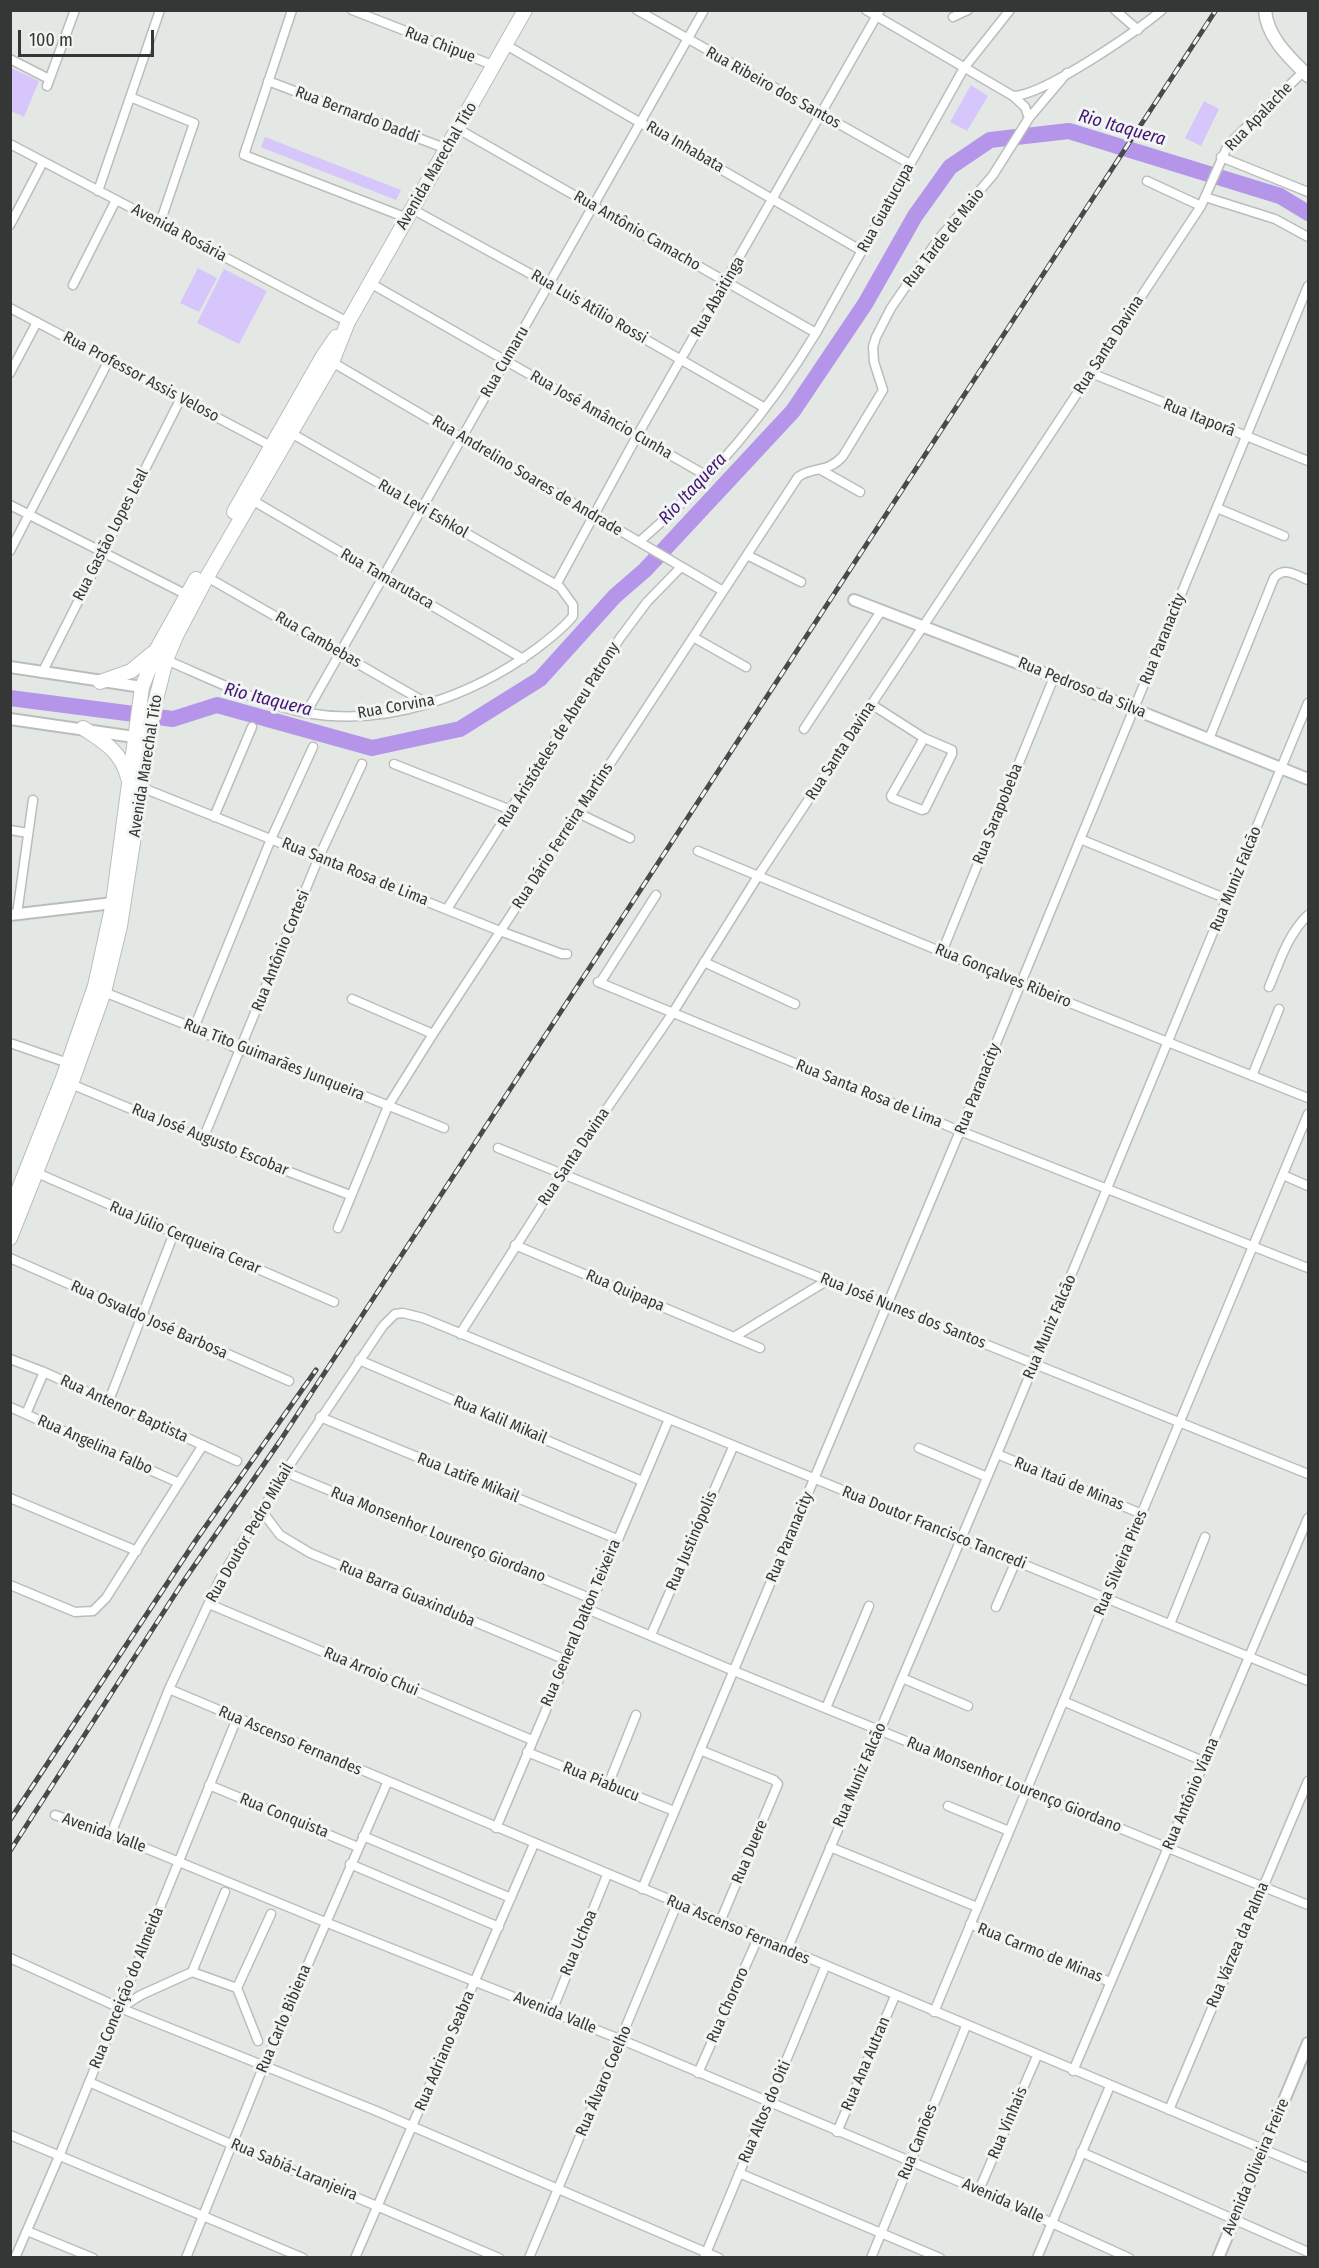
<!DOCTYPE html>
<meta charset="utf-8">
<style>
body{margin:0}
#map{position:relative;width:1319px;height:2268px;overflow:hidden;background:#e4e8e5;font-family:"Fira Sans Condensed",sans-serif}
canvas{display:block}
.frame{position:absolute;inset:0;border:12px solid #353736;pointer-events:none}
.scale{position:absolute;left:18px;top:30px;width:136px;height:27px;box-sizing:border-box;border:3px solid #353736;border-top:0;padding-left:8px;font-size:18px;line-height:21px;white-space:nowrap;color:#353736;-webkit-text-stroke:4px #f1f6f2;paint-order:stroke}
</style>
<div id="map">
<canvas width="1319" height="2268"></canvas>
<div class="frame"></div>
<div class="scale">100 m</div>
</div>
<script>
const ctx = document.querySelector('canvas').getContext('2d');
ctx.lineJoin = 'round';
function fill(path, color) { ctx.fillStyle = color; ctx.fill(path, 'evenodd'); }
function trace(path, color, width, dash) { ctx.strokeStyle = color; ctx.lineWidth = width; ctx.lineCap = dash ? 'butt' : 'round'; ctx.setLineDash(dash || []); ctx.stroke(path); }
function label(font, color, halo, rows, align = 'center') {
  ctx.font = font + ' "Fira Sans Condensed",sans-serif'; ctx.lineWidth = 6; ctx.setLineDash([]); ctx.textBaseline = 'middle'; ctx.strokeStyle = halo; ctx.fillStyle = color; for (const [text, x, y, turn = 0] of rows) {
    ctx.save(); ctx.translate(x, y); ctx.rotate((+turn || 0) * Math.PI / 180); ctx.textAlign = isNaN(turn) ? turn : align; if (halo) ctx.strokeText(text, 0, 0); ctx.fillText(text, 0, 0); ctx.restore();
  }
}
const green = new Path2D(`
 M11,68L39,81L24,117L11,111Z
 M971,85L988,96L967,131L950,122Z
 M1204,101L1219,109L1201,146L1185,138Z
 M265,137L401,190L396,200L263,148L261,147Z
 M198,268L217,278L199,312L180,303Z
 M224,269L267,291L239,344L197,323Z`);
const river = new Path2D(`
 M10,698L173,719L217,705L372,748L460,729L540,679L615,596L645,570L793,411L865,304L915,216L950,167L990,140L1069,131L1280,196L1308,213`);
const minor = new Path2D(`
 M292,10L244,155L407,218
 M352,10L495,66
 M637,10L910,164
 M866,10L1013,96L1025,107L1029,118
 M1115,10L1138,30
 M953,17L968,10
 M506,45L862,251
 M10,59L49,79
 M268,81L447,149
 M47,86L75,10
 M1013,96C1043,96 1137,31 1162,10
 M130,97L194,123L160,223
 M458,129L816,333
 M10,144L348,322
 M1221,157L1308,192
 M1147,181L1201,206
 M98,191L160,10
 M1205,197L1275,219L1308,237
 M412,209L549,284L765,408
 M10,225L43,162
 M370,283L707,476
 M73,285L116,200
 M10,308L271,446
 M332,362L723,591
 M10,373L37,322
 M1091,373L1308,461
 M821,470L860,492
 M252,500L523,659
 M10,505L189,596
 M1217,508L1284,536
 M639,542C708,483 769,411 816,333L964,68L1010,10
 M10,551L109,360
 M747,555L801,582
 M207,577L428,704
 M556,585L637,436L880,10
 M693,637L746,667
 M166,660C209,678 262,705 307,713C387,727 472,696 536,649C549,639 563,629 573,616V605L560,587L291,433
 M42,673L181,398
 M871,704L924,738L952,750V754L925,809L922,810L892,798L891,796L924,738
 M306,713L704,10
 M804,729L881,611
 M1209,739L1274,578C1284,566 1296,575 1308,580
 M394,764L511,810
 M143,788L500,931L562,954H567
 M578,813L630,838
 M214,817L252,727
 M10,830L28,833
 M1080,839L1227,899
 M698,851L942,952L1308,1098
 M447,909L620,638L647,602L681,567
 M17,914L33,800
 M942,952L1054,677
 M704,962L795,1004
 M598,982L960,1131L1308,1268
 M600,983L656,895
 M1269,987C1280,961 1288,934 1308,915
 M104,992L194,1028L240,1050L260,1054L444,1128
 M352,999L433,1034
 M194,1028L271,839L313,747
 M10,1043L68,1063
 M1252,1076L1279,1009
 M71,1084L203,1139L350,1195
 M203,1139L319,857L362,764
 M498,1148L1308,1474
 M37,1173L334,1302
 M1283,1175L1308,1186
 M338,1228L388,1106L433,1034L798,477C812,466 827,474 843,456L883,390L874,362L873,347L876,337L891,308L937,241L993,175L1029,118L1067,73
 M515,1245L760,1348
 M10,1258L289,1381
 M460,1334L562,1174L672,1014L758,876L1201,206L1228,145L1304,71
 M734,1337L828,1280
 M10,1359L44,1372L237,1461
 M359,1360L642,1481
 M108,1403L174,1233
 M10,1407L179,1483
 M26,1414L44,1372
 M320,1417L617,1539
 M919,1448L987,1477
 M997,1454L1142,1514
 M285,1472L592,1599
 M10,1498L137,1551
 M261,1510L280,1535L310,1553L566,1660
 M10,1585L75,1612L93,1611L106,1598L203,1445
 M209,1604L532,1740
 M996,1607L1016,1561
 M587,1609L734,1671L1308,1905
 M1170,1624L1205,1537
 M651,1635L733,1447
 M902,1678L968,1706
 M169,1689L1308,2168
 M1063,1701L1205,1762
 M826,1708L869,1606
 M700,1750L774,1780L778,1784L720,1922
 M527,1752L674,1811
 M209,1785L358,1847
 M608,1785L636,1715
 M948,1806L1009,1831
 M55,1815L111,1834L325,1922L622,2040L979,2190L1129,2258
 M496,1828L669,1419
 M111,1834L169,1689L220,1579L285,1472L383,1326L395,1314L403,1313L423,1318L1308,1681
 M363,1836L511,1898
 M830,1847L977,1907
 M350,1864L499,1927
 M642,1889L960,1131L1308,286
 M970,1924L1110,1982
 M787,1950L997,1454L1308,703
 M10,1958L120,2008L374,2110L719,2258
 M192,1972L237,1988L271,1914
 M237,1988L258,2041
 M120,2008L141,1995L192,1972L225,1892
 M552,2011L607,1875
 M934,2012L1308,1114
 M1073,2071L1308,1518
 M698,2073L758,1938
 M89,2082L233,2145L499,2258
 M1169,2110L1308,1781
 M837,2132L895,1996
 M10,2135L303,2258
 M1081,2152L1308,2252
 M739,2173L940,2258
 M979,2190L1037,2056
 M27,2231L93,2258
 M15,2258L60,2154L237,1718
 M186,2258L264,2065L387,1783
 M355,2258L534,1844
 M529,2258L677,1904
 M704,2258L825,1967
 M871,2258L966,2026
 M1037,2258L1110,2086`);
const tertiary = new Path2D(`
 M854,600L1054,677L1308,779
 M10,667L142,687
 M10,719L141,738
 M10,915L113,903
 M1218,2258L1308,2043`);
const secondary = new Path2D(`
 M1265,10C1267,38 1290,58 1308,76`);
const primary = new Path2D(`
 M234,512L323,356L336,337
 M100,682L131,671L153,653
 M83,728C105,742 122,753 128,778
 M10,1211L63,1078L95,986L113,903L142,687L157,649L196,579
 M10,1238L71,1084L104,992L120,926L154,707L166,660L176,636L207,577L332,362L348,322L525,10`);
const rail = new Path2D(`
 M10,1820L196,1540L316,1370
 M10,1851L181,1585L280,1441L1216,10`);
const streetNames = [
 ["Rua Chipue",440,45,21],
 ["Rua Ribeiro dos Santos",773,88,29],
 ["Rua Bernardo Daddi",357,115,21],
 ["Rua Apalache",1259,117,-46],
 ["Rua Inhabata",685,147,30],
 ["Avenida Marechal Tito",437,166,-60],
 ["Rua Guatucupa",886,208,-61],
 ["Rua Antônio Camacho",637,231,30],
 ["Avenida Rosária",179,233,28],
 ["Rua Tarde de Maio",944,238,-52],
 ["Rua Abaitinga",718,297,-60],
 ["Rua Luis Atílio Rossi",589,307,30],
 ["Rua Santa Davina",1109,345,-57],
 ["Rua Cumaru",505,362,-60],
 ["Rua Professor Assis Veloso",141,377,28],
 ["Rua José Amâncio Cunha",601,415,30],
 ["Rua Itaporâ",1199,418,22],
 ["Rua Andrelino Soares de Andrade",527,476,31],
 ["Rua Levi Eshkol",423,509,30],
 ["Rua Gastão Lopes Leal",111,535,-63],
 ["Rua Tamarutaca",387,579,30],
 ["Rua Paranacity",1163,639,-68],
 ["Rua Cambebas",318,640,30],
 ["Rua Pedroso da Silva",1082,688,22],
 ["Rua Corvina",396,707,-10],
 ["Rua Aristóteles de Abreu Patrony",559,735,-58],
 ["Rua Santa Davina",841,751,-57],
 ["Avenida Marechal Tito",146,766,-81],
 ["Rua Sarapobeba",998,814,-68],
 ["Rua Dário Ferreira Martins",563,836,-57],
 ["Rua Santa Rosa de Lima",355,872,22],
 ["Rua Muniz Falcão",1236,879,-68],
 ["Rua Antônio Cortesi",281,951,-68],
 ["Rua Gonçalves Ribeiro",1003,976,22],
 ["Rua Tito Guimarães Junqueira",274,1060,22],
 ["Rua Paranacity",978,1089,-68],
 ["Rua Santa Rosa de Lima",869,1094,22],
 ["Rua José Augusto Escobar",210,1140,22],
 ["Rua Santa Davina",574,1157,-56],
 ["Rua Júlio Cerqueira Cerar",185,1238,23],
 ["Rua Quipapa",625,1291,23],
 ["Rua José Nunes dos Santos",903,1311,22],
 ["Rua Osvaldo José Barbosa",149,1320,24],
 ["Rua Muniz Falcão",1050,1327,-67],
 ["Rua Antenor Baptista",124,1409,25],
 ["Rua Kalil Mikail",500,1420,23],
 ["Rua Angelina Falbo",95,1445,24],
 ["Rua Latife Mikail",468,1478,22],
 ["Rua Itaú de Minas",1069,1484,22],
 ["Rua Doutor Francisco Tancredi",934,1528,22],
 ["Rua Doutor Pedro Mikail",250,1533,-60],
 ["Rua Monsenhor Lourenço Giordano",438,1535,22],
 ["Rua Paranacity",790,1537,-67],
 ["Rua Justinópolis",692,1541,-67],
 ["Rua Silveira Pires",1121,1563,-67],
 ["Rua Barra Guaxinduba",407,1594,23],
 ["Rua General Dalton Teixeira",581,1623,-67],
 ["Rua Arroio Chui",371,1672,23],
 ["Rua Ascenso Fernandes",290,1741,23],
 ["Rua Muniz Falcão",860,1775,-67],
 ["Rua Piabucu",601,1782,22],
 ["Rua Monsenhor Lourenço Giordano",1014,1785,22],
 ["Rua Antônio Viana",1191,1794,-67],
 ["Rua Conquista",284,1816,22],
 ["Avenida Valle",104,1833,20],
 ["Rua Duere",750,1852,-67],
 ["Rua Ascenso Fernandes",738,1930,23],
 ["Rua Uchoa",579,1943,-67],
 ["Rua Várzea da Palma",1238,1945,-67],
 ["Rua Carmo de Minas",1040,1953,22],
 ["Rua Conceição do Almeida",127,1988,-68],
 ["Rua Chororo",728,2005,-66],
 ["Avenida Valle",555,2013,22],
 ["Rua Carlo Bibiena",284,2019,-67],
 ["Rua Adriano Seabra",445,2051,-67],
 ["Rua Ana Autran",866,2064,-67],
 ["Rua Álvaro Coelho",604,2081,-67],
 ["Rua Altos do Oiti",765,2112,-67],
 ["Rua Vinhais",1008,2123,-67],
 ["Rua Camões",918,2142,-68],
 ["Avenida Oliveira Freire",1256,2167,-67],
 ["Rua Sabiá-Laranjeira",294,2170,23],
 ["Avenida Valle",1003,2201,24]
];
const waterNames = [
 ["Rio Itaquera",1122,128,16],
 ["Rio Itaquera",693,489,-47],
 ["Rio Itaquera",268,700,14]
];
fill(green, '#d7c6fb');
trace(river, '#b495ea', 16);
trace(minor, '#b9bebb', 11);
trace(tertiary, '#b9bebb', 14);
trace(secondary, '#b9bebb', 15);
trace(primary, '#b9bebb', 16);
trace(minor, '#fff', 8);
trace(tertiary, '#fff', 10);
trace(secondary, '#fff', 12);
trace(primary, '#fff', 14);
trace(rail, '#484a49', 5);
trace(rail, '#f1f6f2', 3, [9]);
label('16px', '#353736', '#f1f6f2', streetNames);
label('italic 18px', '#441377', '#f1f6f2', waterNames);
</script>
